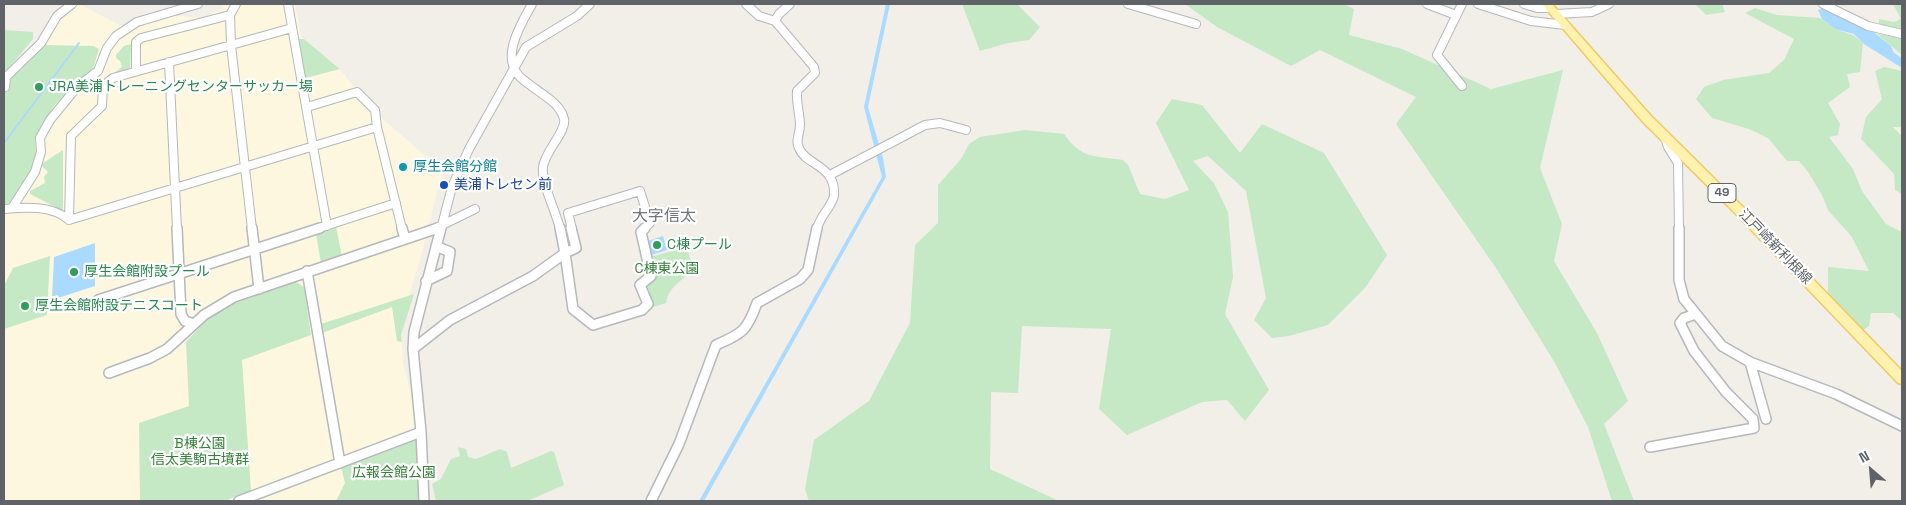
<!DOCTYPE html>
<meta charset="utf-8">
<style>
body{margin:0}
#map{position:relative;width:1906px;height:505px;overflow:hidden;background:#f1efe8;font-family:"Space Grotesk",sans-serif}
canvas{display:block}
.frame{position:absolute;inset:0;border:5px solid #5f6368;pointer-events:none}
.north{position:absolute;left:1846px;top:445px;width:50px;height:50px;-webkit-text-stroke:4px #fff;paint-order:stroke;rotate:333deg;font-size:14px;font-weight:700;line-height:20px;text-align:center;color:#5f6368}
.north::after{content:'';display:block;margin:auto;width:18px;height:22px;background:#5f6368;clip-path:polygon(50% 0,100% 100%,50% 72%,0 100%)}
</style>
<div id="map">
<canvas width="1906" height="505"></canvas>
<div class="frame"></div>
<div class="north">N</div>
</div>
<script>
const ctx = document.querySelector('canvas').getContext('2d');
ctx.lineJoin = 'round';
function fill(path, color) { ctx.fillStyle = color; ctx.fill(path, 'evenodd'); }
function trace(path, color, width, dash) { ctx.strokeStyle = color; ctx.lineWidth = width; ctx.lineCap = dash ? 'butt' : 'round'; ctx.setLineDash(dash || []); ctx.stroke(path); }
function label(font, color, halo, rows, align = 'center') {
  ctx.font = font + ' "Space Grotesk","Noto Sans JP",sans-serif'; ctx.lineWidth = 4.5; ctx.setLineDash([]); ctx.textBaseline = 'middle'; ctx.strokeStyle = halo; ctx.fillStyle = color; for (const [text, x, y, turn = 0] of rows) {
    ctx.save(); ctx.translate(x, y); ctx.rotate((+turn || 0) * Math.PI / 180); ctx.textAlign = isNaN(turn) ? turn : align; if (halo) ctx.strokeText(text, 0, 0); ctx.fillText(text, 0, 0); ctx.restore();
  }
}
const commercial = new Path2D(`
 M76,4H80L128,30L152,14L204,18L223,8L224,4H295L301,37L336,65L377,114L445,173L437,192L421,256L401,324L403,363L421,432L424,501H4V71H11L26,59L59,13Z`);
const green = new Path2D(`
 M962,4H1017L1040,27L1029,40L1008,43L980,51Z
 M1185,4H1344L1354,9L1349,35L1402,49L1491,89L1563,70L1540,168L1562,224L1554,261L1597,333L1628,401L1604,424L1634,501H1612L1588,427L1555,363L1496,268L1396,124L1416,97L1320,50L1291,66L1217,27Z
 M1695,4H1722L1725,12L1706,15Z
 M1893,4H1902V29L1879,26V19L1894,22L1901,19Z
 M1755,8L1777,15L1820,18L1835,29L1853,35L1863,43L1860,72L1847,74L1850,87L1828,103L1840,124L1838,135L1829,137L1853,169L1862,191L1886,224L1902,232V321L1893,313H1871L1869,326L1863,330L1828,294V267L1869,271L1852,237L1828,210L1822,195L1808,172L1799,161H1787L1768,138L1749,129L1712,118L1696,99L1704,87L1723,80L1769,73L1784,60L1794,39L1745,13Z
 M4,30L33,32V39L4,74Z
 M1877,34L1902,38V55Z
 M294,39H304L340,69L302,79Z
 M131,44L130,71L110,76L122,67L120,61L116,58V55L124,46Z
 M43,45L94,46L99,49L92,72L65,94L53,107L35,140L36,156L30,176L9,204L4,207V89L7,77Z
 M1884,67L1902,71V127H1893L1902,136V194L1895,190L1894,174L1861,139L1866,117L1882,99L1875,71Z
 M1172,99L1202,105L1240,153L1262,124L1324,153L1387,255L1365,288L1328,325L1289,336L1272,338L1254,320L1266,298L1246,191L1208,156L1193,161L1214,183L1228,212L1233,277L1225,314L1269,390L1245,421L1227,400L1202,402L1127,435L1099,409L1111,329L1022,326L1018,393L991,392L990,469L1059,501H809L805,489L814,440L869,401L910,323L915,245L938,223V185L961,159L969,144L980,137L1025,130L1064,134C1081,159 1095,156 1123,160L1128,165L1140,194L1165,199L1189,190L1156,123Z
 M63,150V211L30,194V191L45,183L44,177L48,172L42,166L43,163Z
 M336,227L342,256L321,263L316,234Z
 M687,247L693,270C682,281 669,286 666,303L650,308L640,285L651,276L647,258Z
 M50,256L47,315L4,329V286L13,268Z
 M296,282L304,287L311,335L242,360L251,491L224,501H140L139,423L189,406L186,342L209,317L225,307L287,284Z
 M414,294L401,335L402,342L397,341L392,307L322,333L321,324Z
 M421,432L424,501H336L345,483L340,463Z
 M458,447L466,449L468,457L476,459L500,449L507,452L511,468L551,451L554,452L564,485L527,501H436L432,484L441,479L451,459L460,456Z`);
const water = new Path2D(`
 M886,4H890L868,107L883,158L886,177L704,501H699L882,177L864,107Z
 M1825,8L1859,27L1871,30L1891,46L1894,53L1902,58V68L1864,44L1854,34L1835,29L1822,19L1818,10Z
 M663,236L667,250L651,255L648,241Z
 M95,243V286L58,298V295L52,297L54,257Z`);
const stream = new Path2D(`
 M4,143L79,43`);
const minorFar1 = new Path2D(`
 M236,4L230,15L231,45L252,229
 M288,4L327,226
 M532,4C521,24 500,57 520,77C529,85 539,91 548,98C555,103 562,110 564,119C567,131 545,151 543,167C541,183 556,211 560,229
 M746,4L759,16L775,21L814,67L815,73L797,91C796,103 800,114 800,125C800,134 795,140 799,148C805,165 836,165 834,195C833,206 820,215 817,229
 M1128,4L1196,24
 M1427,4L1456,15
 M1462,4L1437,55L1462,86
 M1478,4L1531,21L1565,25
 M1524,4L1537,8H1550
 M1823,4L1868,26L1902,34
 M1556,14L1592,12L1609,4
 M775,21L779,14L790,4
 M169,62L177,229
 M136,71V42L141,38L230,15
 M5,87L6,77L41,43L57,16L72,4
 M307,107L357,92L375,110L377,127L402,229
 M1665,137L1668,147L1678,163L1679,229
 M830,175L925,125L940,123L966,130
 M12,208L35,172L41,152L40,138L50,120L77,87L98,71L107,48L116,36L137,22L198,4
 M4,209C25,207 52,205 69,220
 M69,220L71,136L102,106L103,86L113,78L292,28
 M69,220L377,127
 M316,229L396,203
 M434,229L475,209
 M441,229L452,187L469,149L526,47L577,16L590,4
 M572,229L568,213L640,191L650,223L644,229`);
const minor = new Path2D(`
 M177,228L181,314L185,321L194,324
 M252,228L259,289
 M402,228L405,239
 M571,228L576,248L565,253L573,309L593,325L642,310L648,304L640,285L651,276L641,232L645,228
 M1679,228V280L1684,299L1722,346L1750,362L1836,394L1902,426
 M307,271L340,463
 M426,281L447,271L450,252L436,246
 M98,300L320,228
 M413,349L450,320L533,276L565,253L560,228
 M1750,362L1766,419
 M109,373L150,358L167,349L204,315L234,297L438,228
 M1650,447L1754,428L1753,419L1726,392L1694,351L1680,323L1684,318L1696,314
 M239,501L421,432
 M424,501L421,432L413,349L414,332L441,228
 M651,501L679,444L716,345C743,333 747,331 757,303L800,279L808,270L817,228`);
const major = new Path2D(`
 M1542,4H1552L1651,116L1743,207L1902,371V384L1898,383L1735,213L1643,122Z`);
const markers = [
 [39,87,5,"#2e9e5b"],
 [403,167,5,"#0f9aa8"],
 [444,185,5,"#1a4fb4"],
 [657,245,5,"#2e9e5b"],
 [74,272,5,"#2e9e5b"],
 [25,306,5,"#2e9e5b"]
];
const shields = [
 [1722,193,28]
];
const shieldNames = [
 ["49",1722,193]
];
const leisureNames = [
 ["JRA美浦トレーニングセンターサッカー場",49,87],
 ["C棟プール",667,245],
 ["厚生会館附設プール",84,272],
 ["厚生会館附設テニスコート",35,306]
];
const cultureNames = [
 ["厚生会館分館",413,167]
];
const transitNames = [
 ["美浦トレセン前",454,185]
];
const streetNames = [
 ["江戸崎新利根線",1775,247,46]
];
const parkNames = [
 ["C棟東公園",667,269],
 ["B棟公園",200,444],
 ["信太美駒古墳群",200,460],
 ["広報会館公園",394,473]
];
const quarterNames = [
 ["大字信太",664,217]
];
fill(commercial, '#fef7e0');
fill(green, '#c5e8c5');
fill(water, '#aadaff');
trace(stream, '#aadaff', 2);
trace(minorFar1, '#b5b8bc', 10);
trace(minor, '#b5b8bc', 12);
trace(major, '#f2c960', 3);
trace(minorFar1, '#fff', 8);
trace(minor, '#fff', 9);
fill(major, '#fff2af');
for (const [x, y, r, color] of markers) { const dot = new Path2D(); dot.arc(x, y, r, 0, 2 * Math.PI); ctx.fillStyle = color; ctx.fill(dot); trace(dot, '#fff', 2); }
for (const [x, y, w] of shields) { const box = new Path2D(); box.roundRect(x - w / 2, y - 9.5, w, 19, 4); ctx.fillStyle = '#fff'; ctx.fill(box); trace(box, '#5f6368', 1); }
label('bold 12px', '#5f6368', null, shieldNames);
label('14px', '#27864d', '#fff', leisureNames, 'left');
label('14px', '#0d838f', '#fff', cultureNames, 'left');
label('14px', '#164399', '#fff', transitNames, 'left');
label('14px', '#5f6368', '#fff', streetNames);
label('14px', '#348238', '#fff', parkNames);
label('16px', '#70757a', '#fff', quarterNames);
</script>
